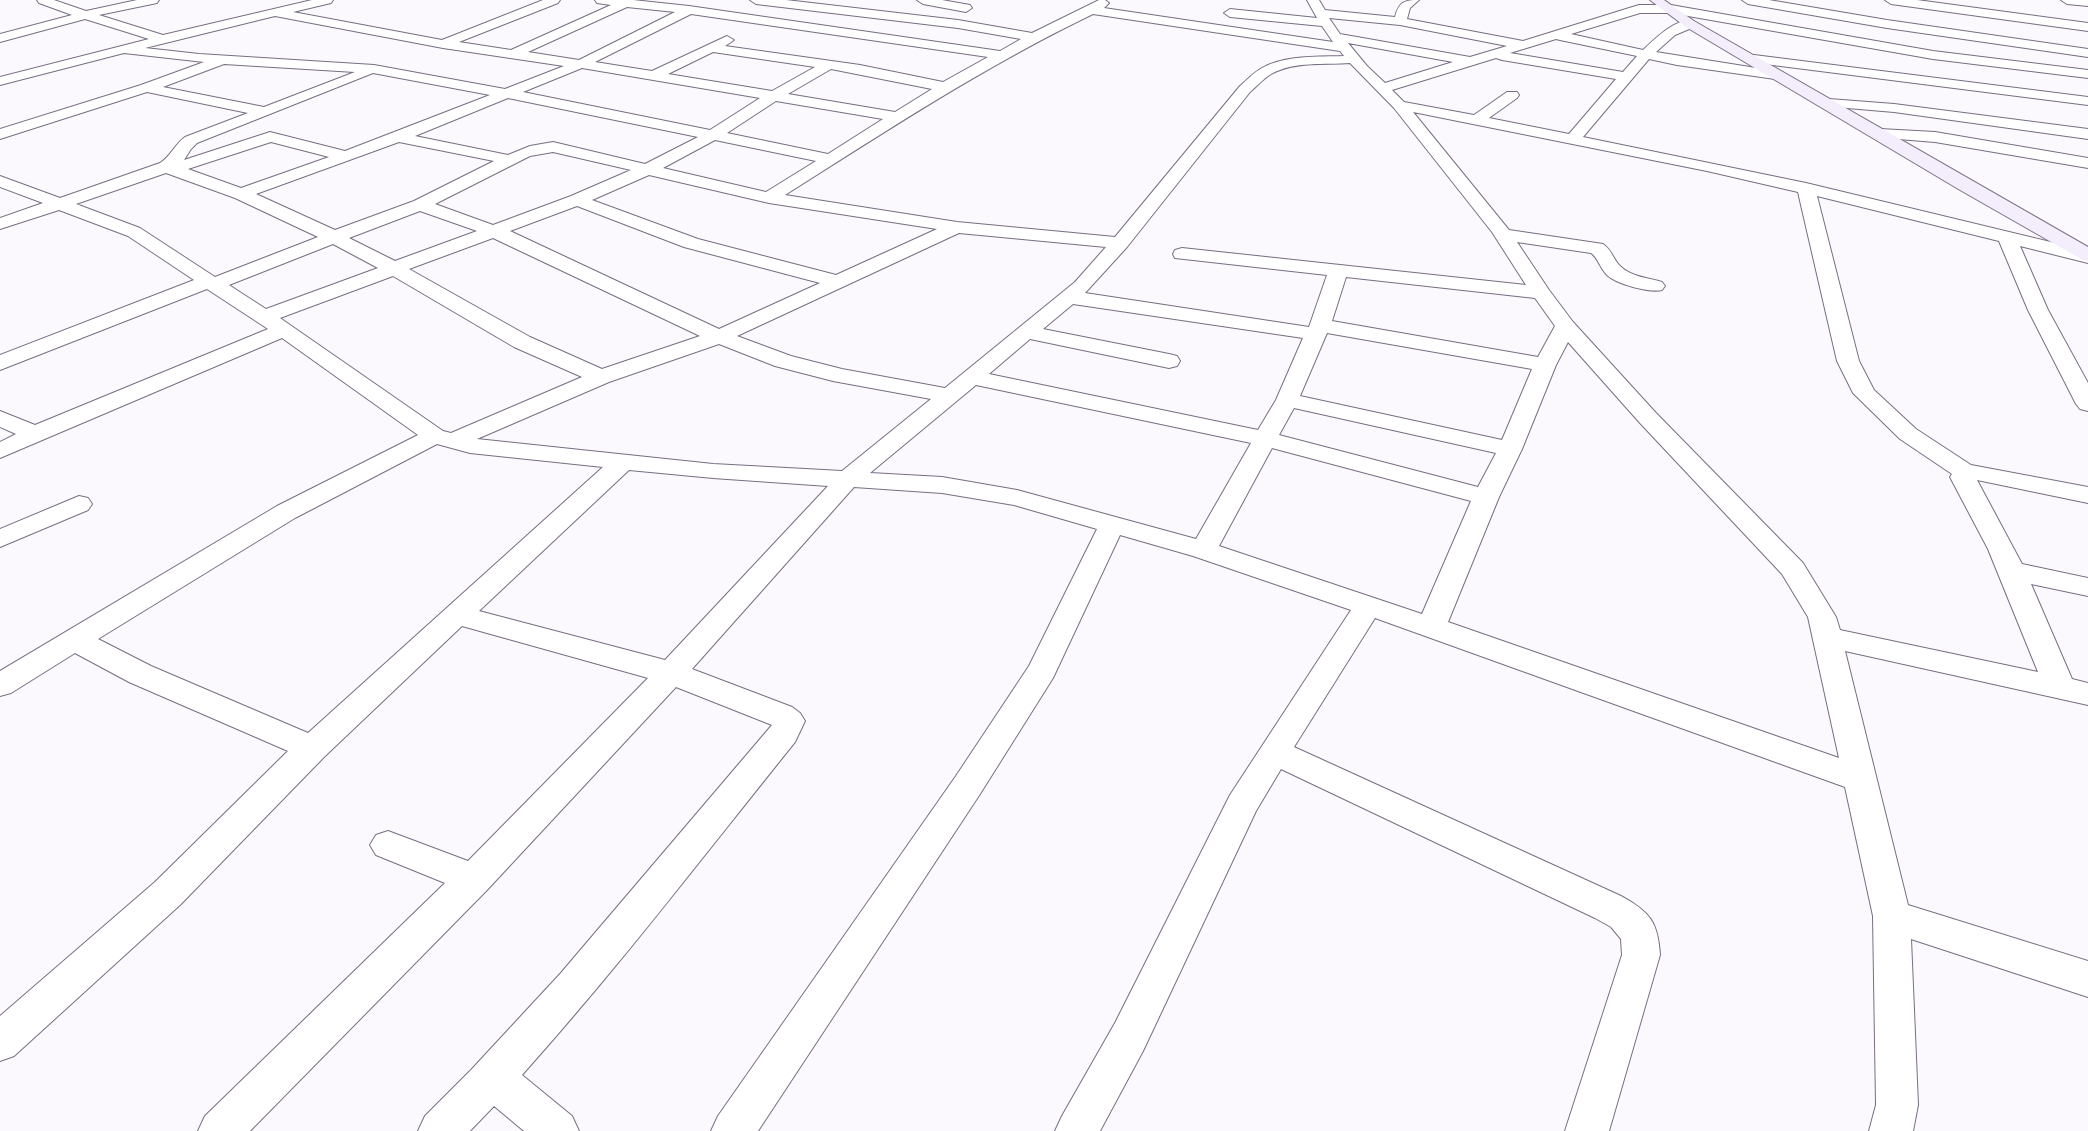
<!DOCTYPE html>
<style>
body{margin:0}
canvas{display:block;background:#fbf9fe}
</style>
<canvas width="2088" height="1131"></canvas>
<script>
const ctx = document.querySelector('canvas').getContext('2d');
ctx.lineJoin = 'round';
function trace(path, color, width, dash) { ctx.strokeStyle = color; ctx.lineWidth = width; ctx.lineCap = dash ? 'butt' : 'round'; ctx.setLineDash(dash || []); ctx.stroke(path); }
function fill(path, color) { ctx.fillStyle = color; ctx.fill(path, 'evenodd'); }
const street = new Path2D(`
 M37,0H54L86,11L137,0H159L157,3L99,15L163,35L312,0H333L331,3L293,12L442,40L543,0H560L558,3L459,42L511,50L611,5L597,3L595,0H633L689,6L1000,51L1021,39L958,28L756,4L750,0H786L958,20L1032,33L1099,0H1105L1109,3L1104,8L1333,42L1322,26L1230,17L1224,13L1230,9L1317,18L1307,0H1319L1325,10L1395,17C1399,2 1404,0 1419,0L1410,8L1407,19L1523,41L1639,5H1671L1933,51L2088,70V78L1933,59L1671,13H1640L1571,34L1643,50C1655,39 1676,17 1694,21L1696,24L1694,27L1675,35L1656,52L1775,71L1782,75L1775,79L1677,65L1649,59L1583,137L1806,183L2088,251V263L2020,246L2048,310L2088,383V411L2080,409L2076,404L2028,310L1999,241L1817,196L1859,361L1874,390L1916,429L1971,465L2088,487V503L1977,480L2022,564L2088,578V596L2031,584L2072,679L2088,683V705L1845,651L1908,905L2088,961V997L1911,939L1918,1105L1913,1131H1869L1876,1105L1873,916L1845,787L1375,618L1294,747L1621,896C1650,912 1658,922 1660,955L1609,1131H1565L1622,955L1621,939L1611,927L1595,918L1281,769L1256,811L1143,1051L1100,1131H1055L1062,1116L1115,1023L1230,795L1351,610L1193,556L1120,535L1053,678L980,794L758,1131H711L718,1116L956,776L1029,666L1097,529L1014,505L942,493L854,487L692,669L792,707L800,713L805,721L795,742C705,854 618,968 522,1075L572,1116L579,1131H524L494,1106L470,1131H418L425,1116L471,1070L560,974L772,725L676,687L487,890L250,1131H198L205,1116L445,883L376,855L370,845L376,835L388,831L468,861L648,678L462,626L324,757L181,904L14,1056L0,1061V1016L155,882L288,751L129,682L75,653L11,693L0,696V671L277,506L418,435L282,338L0,458V442L16,434L0,427V411L35,425L268,329L207,289L0,370V355L194,280L128,236L59,210L0,229V218L43,203L0,187V176L60,198L160,163C171,156 175,144 185,137L248,113L147,92L0,139V129L141,85L204,62L124,53L0,85V77L149,39L85,19L0,42V34L72,15L39,3ZM627,7L675,12L579,60L528,52ZM691,14L988,57L943,82L860,65L725,46L734,40L727,36L652,71L595,62ZM1093,14L1340,51L1344,56C1318,57 1285,55 1262,68C1253,73 1247,80 1240,86L1115,237L957,222L785,195C886,131 985,66 1093,14ZM275,16L443,48L564,66L505,89L374,65L199,54L145,48ZM1329,18L1400,25L1507,46L1470,57L1340,34ZM1556,39L1560,40L1637,56L1623,72L1510,53ZM1348,43L1453,62L1385,83L1367,66ZM713,52L815,67L772,91L668,74ZM1496,58L1502,60L1616,79L1569,134L1489,118L1517,98L1519,95L1517,92H1507L1474,115L1404,102L1392,90ZM1350,63L1394,108L1492,232L1526,285L1182,248L1175,250L1173,254L1175,258L1327,275L1309,327L1085,293L1127,247L1250,92C1257,86 1263,79 1271,74C1294,61 1325,65 1350,63ZM224,64L355,72L264,107L163,87ZM582,68L760,98L710,130L523,92ZM831,69L932,89L895,112L788,94ZM373,73L490,95L345,151L270,132L184,160L191,149L197,143ZM508,98L698,137L645,164L553,142L530,146L508,155L415,136ZM776,101L883,119L828,154L727,133ZM1413,112L1707,171L1798,192L1837,361L1853,393L1900,439L1952,474L1950,477L1988,549L2038,672L1840,630L1836,617L1803,563L1656,413L1573,322L1549,290L1517,242L1591,253C1598,258 1600,268 1607,275C1616,284 1649,293 1662,290L1665,286L1662,282C1649,278 1631,277 1620,266C1613,259 1612,250 1603,244L1509,230ZM715,140L816,161L766,192L663,168ZM271,142L329,157L241,188L188,169ZM399,142L494,161L414,201L335,230L256,194ZM553,152L631,170L571,196L493,225L435,204L530,156ZM166,173L235,198L318,237L215,277L140,228L76,204ZM649,175L769,203L937,229L836,275L698,239L592,200ZM577,206L684,247L820,283L719,329L510,231ZM420,211L477,231L395,261L349,238ZM959,233L1106,247L1075,282L945,388L842,369L791,356L737,336ZM493,238L700,336L602,369L530,337L409,269ZM333,244L378,268L266,309L229,285ZM393,276L514,347L582,377L451,433L443,431L280,318ZM1346,277L1535,298L1555,326L1538,357L1332,321ZM1073,304L1303,338L1276,400L1258,430L989,374L1030,339L1169,368L1177,366L1180,361L1177,356L1169,354L1043,329ZM1327,333L1532,369L1502,440L1300,396ZM1568,342L1640,423L1782,574L1808,617L1839,758L1448,622L1499,497L1522,449L1556,365ZM719,344L775,366L833,381L931,399L842,471L713,464L477,439L609,382ZM976,385L1251,443L1196,539L1017,490L942,477L870,473ZM1294,408L1496,453L1478,487L1279,435ZM437,444L470,453L603,467L308,733L151,666L98,639L295,518ZM1272,448L1471,501L1422,614L1219,546ZM629,470L713,478L828,486L665,660L479,611Z
 M917,0H942L970,5L972,8L966,12L923,4Z
 M1742,0H1769L1887,20L2088,49V57L1887,28L1748,4Z
 M1885,0H1917L2088,23V31L1891,4Z
 M2061,0H2088V6L2067,4Z
 M1754,55L2088,97V105L1749,62L1747,59Z
 M1829,99L1894,104L2088,129V139L1894,112L1824,106L1822,103L1824,100Z
 M1880,129L1935,132L2088,158V168L1935,142L1874,137L1872,134L1874,131Z
 M79,496L88,498L92,504L88,510L0,547V529Z`);
const secondary = new Path2D(`
 M1650,0H1664L1694,21L2088,247V261L2081,259L1960,190L1686,27Z`);
trace(street, '#786e83', 2);
trace(secondary, '#786e83', 2);
fill(street, '#fff');
fill(secondary, '#f4edfc');
</script>
